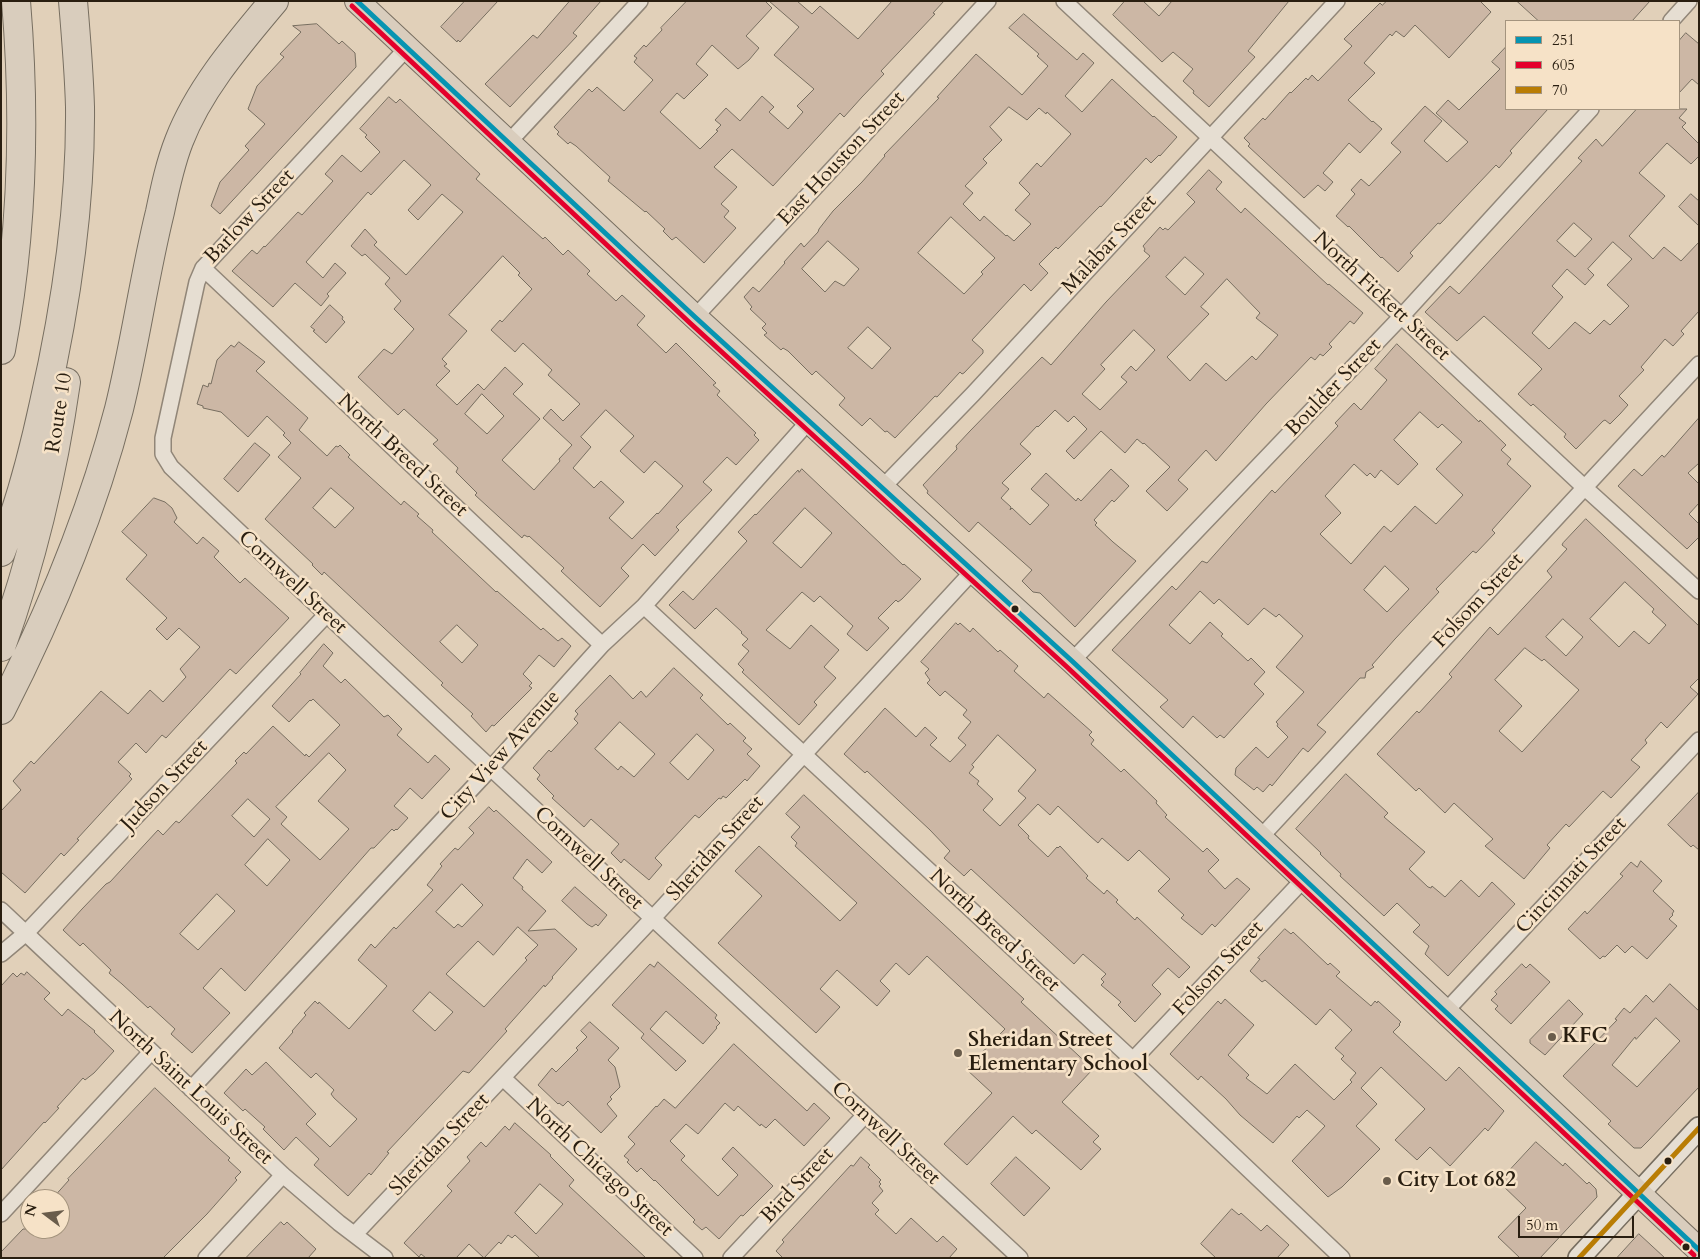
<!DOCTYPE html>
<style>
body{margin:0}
#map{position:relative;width:1700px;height:1259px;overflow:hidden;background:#e1d0b9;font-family:Cardo,serif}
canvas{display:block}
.frame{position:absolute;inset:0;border:2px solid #291e10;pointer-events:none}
.legend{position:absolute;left:1505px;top:20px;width:175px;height:90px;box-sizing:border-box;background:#f6e2c7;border:1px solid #a4947e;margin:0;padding:6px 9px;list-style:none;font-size:15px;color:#291e10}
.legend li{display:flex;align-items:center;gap:10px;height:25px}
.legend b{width:25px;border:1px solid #a4947e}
.north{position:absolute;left:20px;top:1189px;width:50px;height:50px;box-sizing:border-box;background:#f6e2c7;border:1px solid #a4947e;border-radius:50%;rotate:285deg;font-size:14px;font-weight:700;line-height:20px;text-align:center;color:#291e10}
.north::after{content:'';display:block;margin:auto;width:18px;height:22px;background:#695c4b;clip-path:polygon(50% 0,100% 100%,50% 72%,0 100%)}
.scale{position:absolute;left:1518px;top:1216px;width:116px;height:22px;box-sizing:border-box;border:2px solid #291e10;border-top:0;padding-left:6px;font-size:15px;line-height:18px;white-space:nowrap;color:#291e10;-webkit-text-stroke:4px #f6e2c7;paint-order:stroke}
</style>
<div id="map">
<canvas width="1700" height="1259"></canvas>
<div class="frame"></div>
<ul class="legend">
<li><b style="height:6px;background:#0694b2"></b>251</li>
<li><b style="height:6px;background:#e4002b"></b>605</li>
<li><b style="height:6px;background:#b97d05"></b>70</li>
</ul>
<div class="north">N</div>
<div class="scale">50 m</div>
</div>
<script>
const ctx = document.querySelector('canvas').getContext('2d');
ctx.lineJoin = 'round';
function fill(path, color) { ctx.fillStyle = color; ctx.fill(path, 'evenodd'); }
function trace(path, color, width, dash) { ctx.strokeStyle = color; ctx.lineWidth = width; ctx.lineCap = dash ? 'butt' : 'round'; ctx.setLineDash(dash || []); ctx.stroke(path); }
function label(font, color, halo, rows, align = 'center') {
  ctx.font = font + ' Cardo,serif'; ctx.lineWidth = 5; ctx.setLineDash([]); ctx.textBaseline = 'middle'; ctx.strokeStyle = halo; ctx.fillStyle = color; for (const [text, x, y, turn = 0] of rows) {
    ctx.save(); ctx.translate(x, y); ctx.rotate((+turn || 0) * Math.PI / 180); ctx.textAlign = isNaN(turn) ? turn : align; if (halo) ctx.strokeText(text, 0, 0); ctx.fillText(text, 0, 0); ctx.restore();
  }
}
const building = new Path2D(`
 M465,1H498L460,42L458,40L457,42L441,27Z
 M570,1H601L573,33L577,36L510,107L485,84L533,35L537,38Z
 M687,1H765L772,8L746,36L759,48L749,60L738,69L712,45L696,64L708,75L684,99L677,93L660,112L700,149L718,131L716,130L721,125L715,120L726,108L740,121L762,96L774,107L769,112L788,129L803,112L797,106L814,89L774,55L799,27L769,1H797L812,14L820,6L858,39L892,1H944L933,13L935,14L881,71L884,74L862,97L844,117L840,113L773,186L732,149L714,167L737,187L721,204L729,211L724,217L736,228L704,263L676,237L672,240L663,231L665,229L646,211L645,212L608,181L610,177L576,146L570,142L568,144L557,134L559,132L554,127L589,89L592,92L597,87L624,111L653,80L634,62L637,58L634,56L644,45L646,47L662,30L661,28Z
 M1125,1H1143L1159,16L1172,1H1289L1248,51L1255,57L1209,107L1193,93L1194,91L1183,81L1193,69L1173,52L1162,62L1113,15Z
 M1387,1H1480L1491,12L1449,58L1415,25L1404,37L1396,31L1392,36L1390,34L1364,63L1375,73L1348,100L1372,122L1373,121L1382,129L1360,153L1349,143L1323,173L1333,182L1325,191L1318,185L1304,198L1248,146L1250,144L1244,138L1263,118L1265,120L1290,92L1291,93L1306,78L1308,80L1312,75L1318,81L1352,46L1344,39L1380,3L1382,5Z
 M1517,1H1650L1632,21H1539Z
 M1024,14L1077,60L1083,53L1094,63L1065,96L1082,112L1112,79L1153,117L1154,116L1177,137L1160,156L1159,155L1151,163L1146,158L1101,207L1100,206L1058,249L1056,247L1039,264L1048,273L1031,291L1024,284L972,340L983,350V353L964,373L962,374L960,372L937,397L935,396L895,438L887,431L885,432L870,418L862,426L839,405L845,398L816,371L812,375L788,351L783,348L781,350L764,335L767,333L762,328L766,324L750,309L752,307L744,297L753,287L759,292L785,263L784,262L801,243L804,247L818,232L819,229L833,211L862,182L885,156L884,155L939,98L937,97L976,54L1022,95L1048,66L1037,56L1039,54L1009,28ZM1009,107L1027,120L1039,108L1046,114L1047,112L1071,134L1041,167L1037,163L1019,183L1030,194L1015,210L1031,224L1014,241L1007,235L1006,236L984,216L980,221L963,204L973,193L965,186L987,163L983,159L1002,140L990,127ZM951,217L995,258L981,272L983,274L964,294L918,253ZM828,241L859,269L844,286L835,281L825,292L802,269ZM868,327L891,348L872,369L848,348Z
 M317,24L339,44L342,41L355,53L356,67L220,214L211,206L220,182L249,150L245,146L265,124L248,109L257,86L284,57L280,54L301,32L293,26Z
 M1686,33L1699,44V85L1692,79L1679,93V41Z
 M1506,47V109H1548L1510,151L1512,153L1499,168L1496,165L1440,224L1438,223L1410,253L1413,256L1398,272L1382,257L1381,258L1349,226L1348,227L1336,216L1355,194L1351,190L1361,179L1369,186L1401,152L1391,143L1425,106L1442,121L1424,141L1447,162L1468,142L1436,113L1448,100L1459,110L1500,69L1492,62Z
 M389,97L396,103L400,99L418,116L480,174L476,179L543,239L545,237L563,255L568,250L590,271L587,274L616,301L622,295L645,316L637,325L666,353L676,343L716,383L713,385L720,391L717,395L756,433L754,435L759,440L736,465L727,457L703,482L712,490L676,527L679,530L655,556L643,544L621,568L629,576L600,607L561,571L564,568L529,536L528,537L524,535L522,538L475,495L477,493L456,472L458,468L433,444L438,440L404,409L398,415L358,377L384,349L392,354L414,329L394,309L401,301L385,284L390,278L365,254L362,256L351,246L365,229L377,242L374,245L406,275L463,212L442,194L418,220L408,210L431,185L404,160L371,195L368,192L306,262L323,278L335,263L346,273L327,294L329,296L321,306L295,283L273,307L232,271L252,250L257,254L264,246L265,247L298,212L302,215L333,181L325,174L342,155L361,172L380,152L365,137L367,135L360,129ZM503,256L520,273L518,275L532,289L502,322L500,320L491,330L515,352L523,343L552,370L548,375L580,404L563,421L551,409L543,418L572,445L559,459L560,461L534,490L502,460L540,419L513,394L523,384L505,367L484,390L478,384L457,405L436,385L450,371L444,366L447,364L442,359L467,331L449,315ZM482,394L504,416L487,434L465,414ZM606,410L634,436L620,451L644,473L655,461L683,486L658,514L657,513L632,539L609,518L624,502L601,481L594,488L573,468L591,447L581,437Z
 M1637,109H1687L1679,118L1686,123L1682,127L1699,144V156L1691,164L1667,143L1639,173L1665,196L1629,236L1653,259L1664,247L1681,261L1699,242V311L1681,331L1684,334L1673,346L1665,339L1641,367L1644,370L1619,396L1628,405L1620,414L1610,424L1605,420L1603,421L1576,449L1564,437L1566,434L1533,404L1531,406L1518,394L1542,369L1536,363L1484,316L1457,341L1425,312L1450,286L1459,294L1582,161L1578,158L1596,139L1602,146ZM1574,223L1592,239L1575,257L1557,241ZM1613,242L1632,259L1607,285L1629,306L1610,325L1604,320L1590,334L1575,322L1549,349L1532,333L1563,297L1552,286L1567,269L1585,285L1594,275L1588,269Z
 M1209,170L1222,182L1216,189L1241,213L1245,208L1328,285L1329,284L1363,313L1354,324L1350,321L1329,344L1332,347L1323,356L1320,354L1315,360L1311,357L1266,404L1216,461L1206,450L1178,480L1188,489L1167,511L1146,491L1170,467L1144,443L1143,444L1137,439L1125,453L1101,431L1074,459L1066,451L1087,429L1074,416L1068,422L1055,410L1038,427L1037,426L1020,444L1031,454L1002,483L1009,489L1001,498L1011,507L1010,510L1012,508L1030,525L1049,505L1031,489L1046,473L1076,501L1078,498L1081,501L1111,469L1129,486L1114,502L1112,500L1094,520L1097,523L1095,525L1113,542L1136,561L1075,627L1040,593L1033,592L1022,581L1032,570L978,522L969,532L927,493L928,491L923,485L957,449L956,446L970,431L1042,357L1051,365L1106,302L1150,256L1144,251L1145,249L1143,246L1160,227L1163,230L1165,228L1168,230L1195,202L1187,194ZM1185,257L1204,274L1185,295L1166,277ZM1227,279L1260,313L1256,318L1278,335L1256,360L1252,356L1226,381L1206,363L1190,381L1167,357L1209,314L1201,307ZM1134,330L1155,350L1136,371L1131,366L1121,377L1127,382L1100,410L1082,394L1105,369L1101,365Z
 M1691,194L1699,201V226L1679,207Z
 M330,305L343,317L342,319L345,322L326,343L313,331L315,330L311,327Z
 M239,342L265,362L256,371L308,418L299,430L327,456L336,446L338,447L340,445L350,455L348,457L401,505L404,501L419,514L417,516L433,530L432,532L496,592L497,591L541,630L543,628L558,641L562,638L571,646L554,667L539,655L523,674L532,683L529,686L532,688L494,726L492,725L486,732L471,716L473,714L441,685L443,683L324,572L322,575L312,565L313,564L265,519L301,478L278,457L291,443L283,435L285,433L267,416L248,437L221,412L203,408V406L197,404L203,385L208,387L209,383L211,384L217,360L231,345L234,347ZM331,488L354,508L335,528L313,508ZM457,625L478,645L462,663L440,642Z
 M1397,344L1479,422L1480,420L1506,445L1501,450L1511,459L1507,464L1531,486L1492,530L1495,533L1476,553L1473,551L1436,589L1439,592L1395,639L1372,665L1374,667L1366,672L1365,678H1360L1317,725L1326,732L1308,752L1303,748L1272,786L1270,784L1263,792L1257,787L1254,790L1235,775L1236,768L1256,747L1268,758L1288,737L1277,726L1278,724L1276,722L1304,692L1276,667L1303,636L1279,614L1276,617L1264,608L1248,625L1219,599L1214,604L1200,591L1169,625L1190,644L1210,622L1223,634L1221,636L1248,661L1251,658L1265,672L1254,684L1264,694L1224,738L1220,735L1217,738L1193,716L1183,728L1160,707L1168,700L1112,650L1172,586L1176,590L1202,561L1207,563L1272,490L1275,493L1338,426L1335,423L1354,403L1361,410L1387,380L1375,369ZM1420,412L1438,428L1442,424L1462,442L1436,469L1463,495L1436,524L1415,506L1391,532L1384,526L1351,564L1320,534L1341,513L1325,496L1354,464L1367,476L1370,473L1375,478L1381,470L1398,485L1418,464L1394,440ZM1385,566L1409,589L1387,612L1364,590Z
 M1699,418V463L1688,473L1699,484V503L1689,514L1699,524V537L1687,549L1618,486L1634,469L1642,476L1662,455L1664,457Z
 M255,443L270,455L238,492L224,479Z
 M802,469L903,565L904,564L921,579L902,599L898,602L896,600L878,618L889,628L867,651L847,634L853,626L820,596L814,602L802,592L766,630L790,649L811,625L839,650L824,667L836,678L814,702L817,705L799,725L742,672L744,670L738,664L749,651L742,645L748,639L741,633L742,632L716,608L695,629L669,605L683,591L693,600L747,541L738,532L755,514L756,515L798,470L799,472ZM805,508L832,533L801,568L773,543Z
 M154,498L165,502L172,508L177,518L174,522L197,544L203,537L219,551L214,557L240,583L245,578L289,618L236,674L230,669L166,738L162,735L146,753L136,743L118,762L131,774L129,776L132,779L77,839L79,840L64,856L61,853L25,893L1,872V811L21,790L13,781L31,761L34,764L101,691L128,714L150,690L163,702L186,677L180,669L200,647L179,628L167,640L156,629L167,618L126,579L147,555L122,532Z
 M1586,519L1699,626V678L1690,687L1698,694L1667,728L1661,722L1645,740L1647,743L1631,760L1640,767L1611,798L1603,791L1569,827L1566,824L1547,845L1550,848L1524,879L1485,846L1493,839L1454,803L1445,813L1419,788L1416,791L1377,754L1417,711L1419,713L1452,677L1449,674L1490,627L1498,635L1552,577L1547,571L1567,549L1562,545L1563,543ZM1625,582L1654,609L1652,612L1666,625L1649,644L1634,631L1619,647L1590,619ZM1563,619L1583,637L1566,656L1546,637ZM1525,648L1542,661L1544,659L1579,690L1522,752L1499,731L1522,706L1495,680Z
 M956,623L958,625L960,623L970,632L973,628L998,652L1000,650L1018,666L1014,671L1044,698L1048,693L1092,732L1089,735L1094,740L1091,744L1121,772L1124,769L1157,801L1156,803L1167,815L1165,817L1203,852L1207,848L1219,860L1208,871L1225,889L1237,878L1250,889L1215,927L1212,924L1202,935L1181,918L1184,915L1158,891L1170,879L1139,850L1128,861L1102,838L1098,843L1090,836L1058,806L1050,815L1038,804L1018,825L1029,836L1028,838L1048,857L1057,847L1058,848L1060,846L1088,876L1086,878L1104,894L1107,890L1118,900L1116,902L1135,920L1137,917L1190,967L1179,978L1168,968L1152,985L1161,994L1135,1022L1118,1005L1121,1002L1101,985L1104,982L1101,979L1106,974L1083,954L1074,964L971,869L964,876L944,858L950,851L930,830L867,771L865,773L844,754L885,708L916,737L925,727L937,738L930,745L950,762L966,745L958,738L971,722L963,715L967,710L945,691L940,696L927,683L930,680L925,673L929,669L921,662ZM998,735L1036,770L1018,791L1026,798L1000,826L983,810L993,799L977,784L979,781L969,773L974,767L972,765Z
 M324,644L333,653L323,666L341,683L345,679L384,717L388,715L402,729L397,735L428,763L435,755L450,769L422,799L410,788L394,806L408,818L397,830L396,829L394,831L392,829L374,848H371L245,991L221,968L203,988L230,1013L192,1053L171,1034L175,1029L150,1006L148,1008L122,984L109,973L111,970L83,943L80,946L63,930L82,909L106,884L110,882L158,830L163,835L176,821L179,823L237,763L235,761L244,752L246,754L273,726L305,756L306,754L309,757L340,725L313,699L311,701L310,700L289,722L272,706L301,674L300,673ZM329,753L346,770L318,801L349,829L320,860L281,824L287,817L276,807ZM248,799L270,819L254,837L232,816ZM268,839L290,860L267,886L245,865ZM217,894L235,911L198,950L180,934Z
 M674,668L703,695L700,698L728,725L730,723L746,738L743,741L752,749L747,754L760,766L747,781L745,779L726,798L723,796L721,799L719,798L699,818L695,815L655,858L662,865L649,880L624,859L621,863L611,853L619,844L591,819L584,827L552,798L554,796L537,779L540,775L533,768L549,750L551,752L578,723L574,719L578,714L575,711L610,675L633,699L641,691L646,697ZM620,722L655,754L634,777L621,766L618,770L595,749ZM697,734L714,750L688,780L670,763Z
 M1346,774L1388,813L1384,817L1425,852L1409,869L1428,887L1431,888L1432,886L1445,897L1461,880L1479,897L1492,882L1515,904L1448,976L1425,954L1429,946L1413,932L1420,925L1397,903L1384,916L1340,876L1341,874L1320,854L1321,853L1296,829Z
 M1699,792V850L1693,845L1691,847L1668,825Z
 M804,795L1024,999L1021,1002L1093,1069L1062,1102L1099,1136L1093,1142L1101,1149L1081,1170L1036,1130L1032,1134L1013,1116L967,1165L944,1144L992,1093L966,1069L1005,1029L927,956L909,975L896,963L880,981L890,991L877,1006L837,970L820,989L840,1007L816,1033L718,943L762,896L735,871L759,846L840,921L857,903L795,846L797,843L791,837L800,827L786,814Z
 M489,807L494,812L496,810L552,862L542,873L527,859L513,878L523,887L522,889L546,911L528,931L555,929L577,949L552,977L553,978L545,987L544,985L505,1029L507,1031L479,1062L469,1073L463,1071L387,1152L389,1153L371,1175L369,1173L348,1196L314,1165L319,1159L296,1137L284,1150L263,1129L265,1127L245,1109L243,1111L224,1093L246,1069L252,1075L266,1062L316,1114L306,1124L330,1147L357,1119L334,1098L331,1094L334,1090L316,1073L311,1078L279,1048L293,1032L292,1031L306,1015L304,1013L315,1001L318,1004L319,1002L349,1029L387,986L358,960L371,944L375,948L394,927L396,929L433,890L427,885L442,866L440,864L455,848L458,850L474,833L469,828ZM462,884L483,905L462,927L458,924L454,928L436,912ZM518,927L538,945L525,958L527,960L484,1007L446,974L478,941L493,955ZM430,992L453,1012L435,1031L413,1011Z
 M1641,861L1662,881L1653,891L1674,911L1672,914L1673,915L1669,919L1677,926L1647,959L1632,946L1625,953L1617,945L1605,957L1603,956L1600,959L1568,929L1585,911L1587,914L1623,876L1620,874L1631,862L1637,867Z
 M575,887L607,915L598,926L596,924L592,927L587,924L562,901Z
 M1285,929L1291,934L1293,932L1328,965L1330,963L1340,972L1336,976L1371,1006L1375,1001L1377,1003L1378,1001L1401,1022L1399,1024L1400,1025L1393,1032L1446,1081L1459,1067L1504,1111L1488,1131L1485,1128L1450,1166L1430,1147L1417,1160L1395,1140L1425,1109L1381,1067L1361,1088L1377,1104L1356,1126L1380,1149L1342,1187L1328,1197L1292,1161L1325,1126L1307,1110L1299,1118L1297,1116L1273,1143L1240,1115L1226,1099L1201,1076L1198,1080L1170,1054L1218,1001L1221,1004L1225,999L1254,1025L1228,1055L1249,1075L1246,1078L1267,1094L1295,1064L1334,1100L1352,1082L1350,1080L1356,1073L1341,1059L1344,1056L1335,1048L1352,1030L1330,1009L1316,1025L1265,980L1262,982L1250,971L1260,959L1258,958Z
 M658,962L717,1015L715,1018L720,1023L716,1027L717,1028L703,1044L666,1011L650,1029L686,1061L676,1071L641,1038L644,1034L612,1005L650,964L654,967Z
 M1522,964L1526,968L1530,964L1550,982L1511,1024L1495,1009L1498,1006L1491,1000L1497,994L1495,992Z
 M27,972L50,993L44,999L62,1016L68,1009L95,1031L94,1032L114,1051L94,1073L85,1080L83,1078L57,1107L59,1108L45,1123L44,1122L1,1170V986L13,973L17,977L21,973L24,975Z
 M1670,984L1699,1011V1087L1649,1140L1641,1148H1634L1608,1124L1611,1121L1563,1076L1617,1020L1615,1019L1624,1008L1630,1013L1646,995L1653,1002ZM1656,1018L1680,1041L1637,1087L1612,1065L1635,1037L1636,1039Z
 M1569,1000L1583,1014L1545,1055L1530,1043V1040Z
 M590,1022L619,1048L608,1060L615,1067L620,1087L610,1097L612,1099L607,1104L617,1116L601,1133L568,1101L563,1106L559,1103L558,1104L538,1085L552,1068L556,1072L578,1050L576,1048L587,1037L581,1031Z
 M734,1044L807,1111L814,1103L830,1118L804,1146L775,1119L766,1128L761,1124L760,1126L738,1106L734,1111L725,1103L698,1134L686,1124L670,1141L685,1156L681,1160L718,1196L738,1175L722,1159L733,1147L773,1186L743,1216L741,1215L719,1239L706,1227L702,1230L693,1222L695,1220L655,1180L654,1181L641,1168L637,1172L627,1162L629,1160L624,1156L635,1144L628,1137L656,1106L657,1107L664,1099L675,1108Z
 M155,1088L210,1140L230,1158L228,1160L241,1172L235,1178L237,1180L207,1214L163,1258H1V1252L23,1229H60V1199H52L69,1180L68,1179Z
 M515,1123L551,1155L550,1156L574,1180L569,1186L646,1258H540L515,1235L512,1238L508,1235L501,1244L499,1242L484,1258L469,1244L456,1258H426L421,1254L419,1257L404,1243L452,1191L447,1186L470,1161L467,1157L481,1142L486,1147L505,1126L509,1130ZM540,1184L563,1204L536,1234L515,1213Z
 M1536,1142L1563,1166L1565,1163L1587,1184L1589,1182L1596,1189L1597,1197L1540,1258H1520L1498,1237L1526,1208L1499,1182Z
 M861,1157L870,1165L868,1167L881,1180L879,1182L881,1184L879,1186L883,1191L872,1203L879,1210L875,1214L896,1234L911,1218L937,1242L943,1236L957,1249L949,1258H783L776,1251L784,1242L782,1240L851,1165L853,1166Z
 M1016,1157L1050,1188L1024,1216L991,1184Z
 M1232,1209L1239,1215L1241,1213L1261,1231L1267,1225L1289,1245L1277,1258H1216L1201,1244Z
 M281,1222L284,1225L287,1222L316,1249L308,1258H246Z
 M1639,1234L1665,1258H1617Z`);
const street = new Path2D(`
 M1064,1L1584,487L1699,591
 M1671,21L1689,1
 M407,48L203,268L197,282L163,438V454L171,467C451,734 736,995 1020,1258
 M508,143L640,1
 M203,268L602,645
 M695,317L988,1
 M882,488L973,394L1337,1
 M644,606L1133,1060L1342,1258
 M1072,661L1401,317L1591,109
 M1260,838L1699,364
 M1,910L283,1175L339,1223L385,1258
 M1,954L26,933L326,615
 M1445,1012L1699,740
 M1133,1060L1304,879
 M503,1078L695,1258
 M191,1089L491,768L602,645L644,606L809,421
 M1,1214L151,1052
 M355,1234L652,919L972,572
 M206,1258L283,1175
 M731,1258L865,1115`);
const secondary = new Path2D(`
 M1579,1258L1699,1128`);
const primary = new Path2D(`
 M357,1L695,317L1072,661L1699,1250`);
const highway = new Path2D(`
 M1,350C23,233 26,120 16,1
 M1,552C20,504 33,454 44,403C66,306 81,207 80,107C79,72 76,36 73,1
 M1,647C32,561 53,473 66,382
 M1,710C50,614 92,513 119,409C135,344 144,277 160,212C165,188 170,164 179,141C199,89 238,44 274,1`);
const bus1 = new Path2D(`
 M357,1L695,317L1072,661L1699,1250`);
const bus2 = new Path2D(`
 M352,6L690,323L1067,667L1694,1255`);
const bus3 = new Path2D(`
 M1579,1258L1699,1128`);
const markers = [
 [1015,609,4.5,"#291e10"],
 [1552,1037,5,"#695c4b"],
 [958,1053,5,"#695c4b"],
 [1668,1161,4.5,"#291e10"],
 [1387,1181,5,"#695c4b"],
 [1686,1247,4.5,"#291e10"]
];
const streetNames = [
 ["East Houston Street",842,159,-47],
 ["Barlow Street",250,217,-47],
 ["Malabar Street",1110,245,-47],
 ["North Fickett Street",1381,297,43],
 ["Boulder Street",1334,388,-46],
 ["Route 10",60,413,-81],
 ["North Breed Street",402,456,43],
 ["Cornwell Street",292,583,43],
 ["Folsom Street",1479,601,-47],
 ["City View Avenue",501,756,-48],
 ["Judson Street",165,786,-47],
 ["Sheridan Street",716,849,-48],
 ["Cornwell Street",588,859,43],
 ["Cincinnati Street",1572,876,-47],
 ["North Breed Street",994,931,43],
 ["Folsom Street",1219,969,-47],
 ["North Saint Louis Street",190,1088,43],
 ["Cornwell Street",885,1134,43],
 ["Sheridan Street",440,1145,-46],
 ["North Chicago Street",599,1168,43],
 ["Bird Street",798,1186,-47]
];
const poiNames = [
 ["KFC",1562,1037],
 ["Sheridan Street",968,1041],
 ["Elementary School",968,1065],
 ["City Lot 682",1397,1181]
];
fill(building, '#ccb7a5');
trace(building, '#776e60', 1);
trace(street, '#918678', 18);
trace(secondary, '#776e60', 24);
trace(primary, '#776e60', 26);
trace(highway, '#776e60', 30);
trace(street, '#e6ded2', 15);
trace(secondary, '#e6ded2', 21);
trace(primary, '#d9cdbd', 24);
trace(highway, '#d9cdbd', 28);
trace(bus1, '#0694b2', 5);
trace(bus2, '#e4002b', 5);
trace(bus3, '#b97d05', 5);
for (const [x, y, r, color] of markers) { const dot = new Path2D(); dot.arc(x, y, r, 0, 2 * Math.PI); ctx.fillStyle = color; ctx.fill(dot); trace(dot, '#f6e2c7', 2); }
label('21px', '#291e10', '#f6e2c7', streetNames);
label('bold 21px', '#291e10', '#f6e2c7', poiNames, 'left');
</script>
